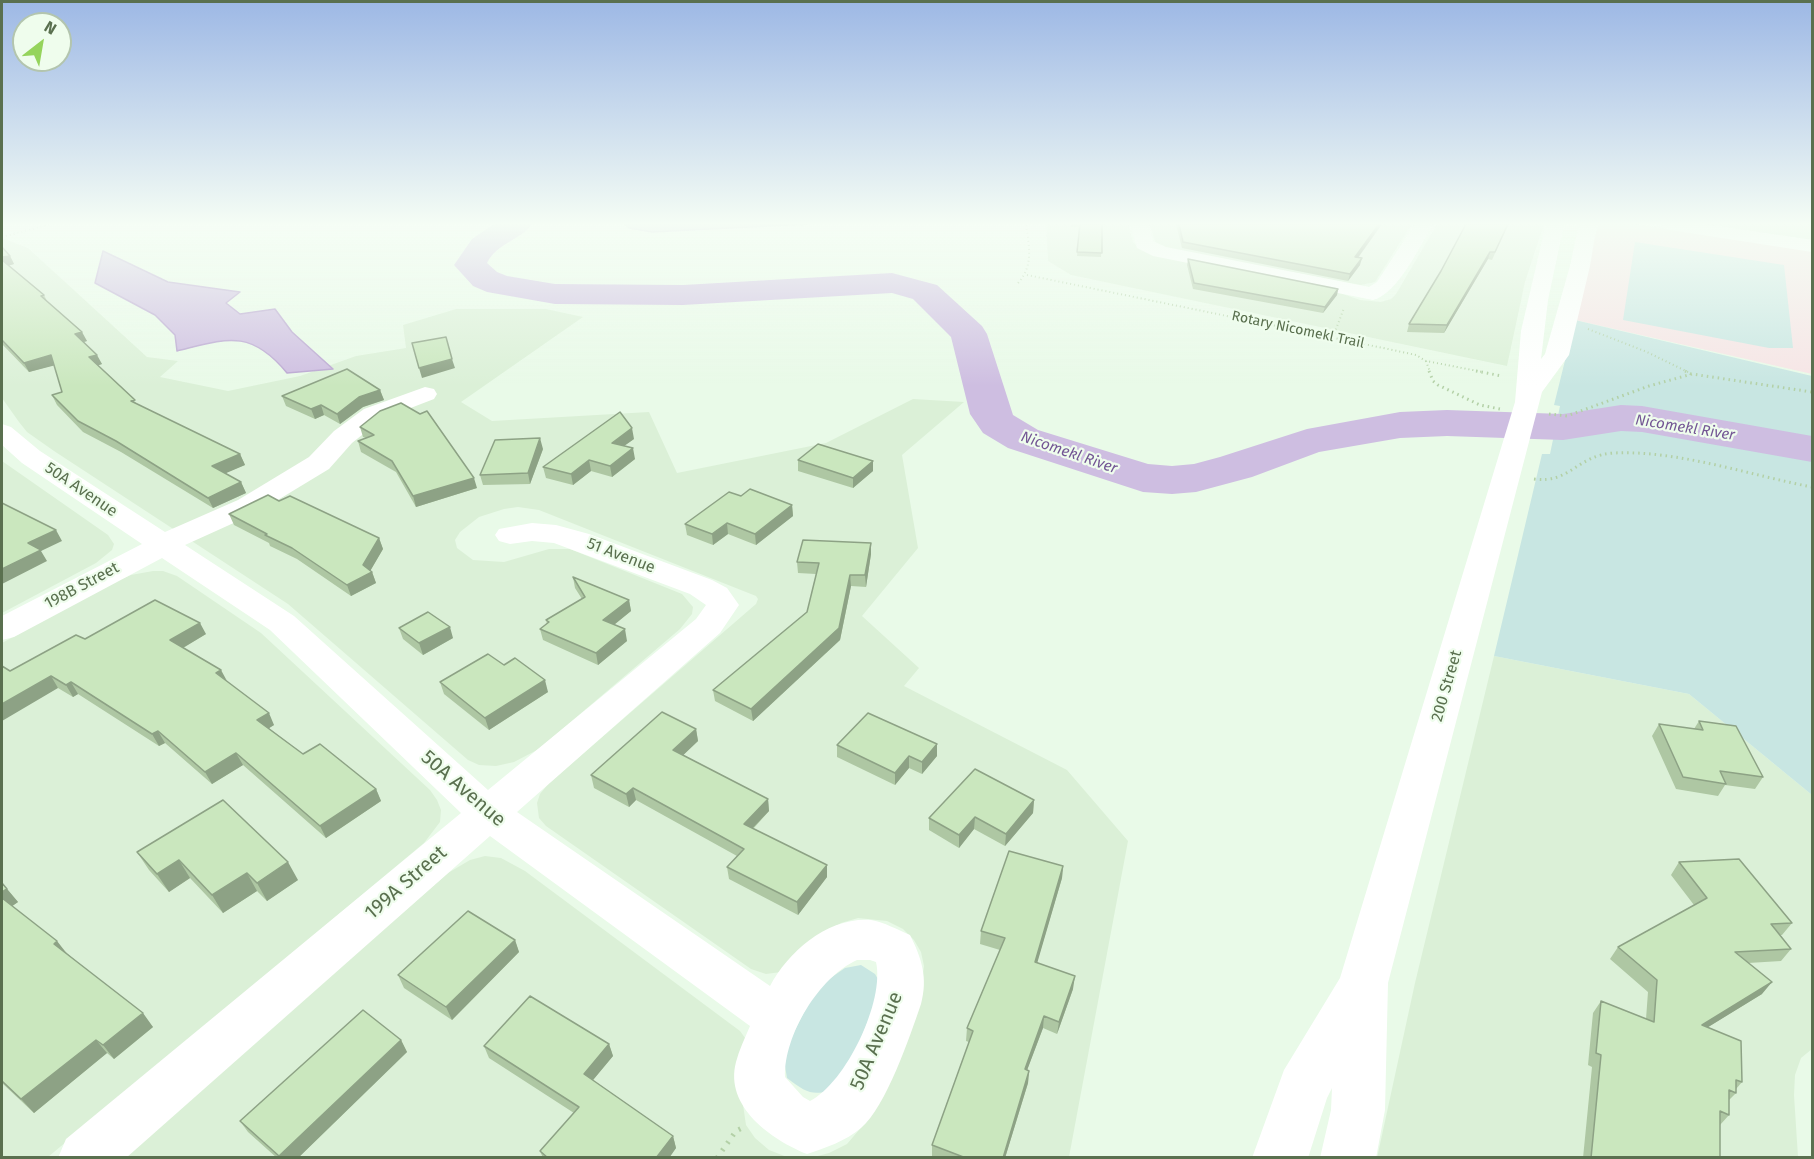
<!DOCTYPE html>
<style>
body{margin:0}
#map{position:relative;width:1814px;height:1159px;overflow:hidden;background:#e9fae8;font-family:"Fira Sans",sans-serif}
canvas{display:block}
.frame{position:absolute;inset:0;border:3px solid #5a704f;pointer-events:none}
.north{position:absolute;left:12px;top:12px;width:60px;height:60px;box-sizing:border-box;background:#effded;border:2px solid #b3c5ae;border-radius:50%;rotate:31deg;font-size:16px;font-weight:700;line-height:24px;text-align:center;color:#5a704f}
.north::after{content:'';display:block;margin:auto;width:21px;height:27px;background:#95d45c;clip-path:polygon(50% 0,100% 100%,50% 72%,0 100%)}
</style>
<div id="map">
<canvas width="1814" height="1159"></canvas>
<div class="frame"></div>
<div class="north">N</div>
</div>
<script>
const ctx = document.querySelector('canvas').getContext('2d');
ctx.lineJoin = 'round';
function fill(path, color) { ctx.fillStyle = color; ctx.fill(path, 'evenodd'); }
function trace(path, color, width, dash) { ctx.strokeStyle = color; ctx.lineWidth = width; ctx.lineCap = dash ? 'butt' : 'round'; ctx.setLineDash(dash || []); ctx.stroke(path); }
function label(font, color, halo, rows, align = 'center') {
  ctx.font = font + ' "Fira Sans",sans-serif'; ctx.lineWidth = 4.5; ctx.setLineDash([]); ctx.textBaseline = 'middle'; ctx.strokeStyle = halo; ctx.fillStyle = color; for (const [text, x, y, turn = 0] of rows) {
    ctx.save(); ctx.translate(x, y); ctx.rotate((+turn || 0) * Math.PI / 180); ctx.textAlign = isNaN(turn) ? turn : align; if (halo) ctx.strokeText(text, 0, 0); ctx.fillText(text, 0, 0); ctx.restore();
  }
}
const residential = new Path2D(`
 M1046,224H1128L1133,242L1138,247L1343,294L1360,300L1381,302L1391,299L1396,294L1437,224H1544L1525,282L1507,366L1071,275L1048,261Z
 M1149,224H1412L1375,282L1361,285L1165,249L1156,243Z
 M1703,224H1812V240Z
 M2,238L28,248L147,357L178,361L160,377L228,391L300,376L356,356L406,348L403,325L456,309H546L583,317L461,402L492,421L649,412L677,473L826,443L913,399L964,402L902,455L918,548L862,616L919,668L904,686L1067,770L1128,841L1069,1157H814L829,1153L847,1144L859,1130L869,1115L922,981L924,966L921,952L914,940L903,929L887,921L858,918L841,923L828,931L781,972L766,974L751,969L546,826L539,818L537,803L540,794L549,783L756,604L758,599L756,596L539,510L518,507L504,509L479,517L460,532L455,540L457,548L473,560L504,562L549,549H570L682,594L693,607L692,614L680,629L539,749L514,762L496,766L479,765L468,760L288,604L54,451L27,432L19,422L2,398Z
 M2,461L108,535L114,544L112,550L96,563L2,613Z
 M153,571H163L177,576L261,633L430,790L437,800L441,810L440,822L424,843L48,1157L2,1158V643L114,582L131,575Z
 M1494,656L1689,694L1812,795V1049L1801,1058L1795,1075L1794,1095L1798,1157L1377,1158L1415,983Z
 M485,856L501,858L525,871L740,1031L748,1042L742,1098L746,1125L755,1138L769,1150L787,1157L121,1158L448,873L470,860Z`);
const education = new Path2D(`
 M1598,224H1636L1812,251V374L1575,320Z`);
const green = new Path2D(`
 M1635,242L1784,265L1793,348H1769L1623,320Z
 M1575,320L1812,376V795L1689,694L1494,656L1542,454H1550L1560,406L1554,405Z
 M861,965L875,974L882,986L842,1086C815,1097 809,1095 787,1078L783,1054L816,988L845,968Z`);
const water = new Path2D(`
 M624,224H808L652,232L629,228Z
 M103,251L168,282L240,292L226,303L240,314L275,309L292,332L333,369L287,373C250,328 226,339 177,351L175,335L155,315L95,283Z`);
const river = new Path2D(`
 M494,224H532C521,240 497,243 487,263L497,272L507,276L555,284L683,285L892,273L937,285L982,326L987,334L1013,415L1038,430L1148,464L1172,466L1194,464L1220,457L1307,429L1400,412L1447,410L1563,414L1621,405L1642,406L1812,436V462L1642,432L1621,431L1563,440L1447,436L1400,438L1319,452L1252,477L1196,492L1172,494L1143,492L1008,448L983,433L970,414L951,337L913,299L892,293L683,305L555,304L487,292L473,286L454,265L472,239Z`);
const pathFar2 = new Path2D(`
 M2,237L51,224
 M1027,275L1388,349L1416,355L1426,361L1483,372
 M1018,283C1034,265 1029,246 1026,224
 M1588,329L1647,352L1688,372
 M1333,337L1344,308
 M1426,361L1430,372`);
const pathFar1 = new Path2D(`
 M1429,371L1433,381L1438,385L1480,405L1500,409
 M1476,371L1502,376
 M1685,371L1691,374
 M1549,414L1567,416L1649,386L1692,374L1812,392
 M1534,479C1570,484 1577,455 1614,453C1678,450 1749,475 1812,487`);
const path = new Path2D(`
 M717,1158L736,1131L744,1127`);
const minor = new Path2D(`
 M1130,224H1148L1153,241L1166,247L1369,287L1377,282L1415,224H1433C1420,245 1398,294 1373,300L1153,256L1137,248Z
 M425,387L434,389L437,394L434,399L382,419L352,443L329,469L258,512L185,545L294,616L488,790L696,619L706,605L690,594L554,543L532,541L510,544L499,541L495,535L499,529L532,523L556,525L589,534L712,580L727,588L739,605L720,633L517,812L770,986C789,951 828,917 871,920C884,922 898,930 910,935C922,959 928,978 921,1004C910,1036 886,1107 861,1128C846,1141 825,1148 807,1154C772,1140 724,1107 736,1062C739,1050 745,1038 750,1026L490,836L126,1158H58L66,1139L461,813L270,630L162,558L14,637L2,640V616L142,544L22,463L2,445V424L11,427L40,451L165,532L238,500L309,457L334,431L364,409ZM857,960H870L876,962C885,1001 846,1083 810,1101L803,1097L785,1077C784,1035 819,977 857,960Z`);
const tertiary = new Path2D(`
 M1661,224H1705L1812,240V252L1670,230L1663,228Z`);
const secondary = new Path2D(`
 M1546,224H1564L1548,300L1541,359L1545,354L1570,266L1579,224H1597L1590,266L1569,355L1542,392L1388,983L1385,1110L1376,1158H1320L1331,1110L1332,1088L1327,1098L1308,1158H1252L1284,1070L1340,978L1515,402L1521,331Z`);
const wall = new Path2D(`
 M1071,224H1102L1101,257L1077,256L1079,227H1071Z
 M1176,224H1382L1358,258L1360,265L1348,281L1182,248Z
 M1466,224H1508L1492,260L1488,259L1444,333L1407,332L1409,324L1441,271Z
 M2,247L10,256L14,264L8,266L44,295L47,301L87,341L84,342L102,364L98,365L137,404L240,454L245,465L225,473L241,482L246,493L213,508L121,452L83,432L57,405L52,395L62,392L54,365L29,372L2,344Z
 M1188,259L1338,289L1337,295L1323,313L1193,289L1187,265Z
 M380,390L384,400L363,407L340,424L324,415L315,419L286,406L282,396Z
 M360,427L477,488L416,507L396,472L361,452L358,441L366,438L363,437Z
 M634,439L624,446L635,459L612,477L591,471L573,485L546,478L543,467Z
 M543,449L530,484L483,485L480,475Z
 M798,460L873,471L853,488L798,471Z
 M741,496L792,505L793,516L756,545L728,534L713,545L687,535L685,524Z
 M279,501L379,538L383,549L370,571L372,572L376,583L351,596L297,559L270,546L269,543L234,525L229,514Z
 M871,543V554L866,587L851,586L840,640L753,721L715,701L713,690L807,612L816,574L798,573L797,562Z
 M573,577L629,600L631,611L614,625L627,641L598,665L543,640L540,629L547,624L546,620L582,599L575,588Z
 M399,628L453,638L423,655L403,639Z
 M206,634L183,648L226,681L274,725L269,728L303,754L376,789L381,801L326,838L243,765L212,784L165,743L159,746L78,694L73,697L58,688L10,671L85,639Z
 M504,665L548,692L489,730L444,694L440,682Z
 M1699,721L1763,777L1755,789L1725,785L1718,796L1676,789L1652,736L1659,724L1694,729Z
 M696,729L698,741L683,755L768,799L769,811L753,829L827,865V877L798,915L729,879L727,867L737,856L636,800L629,807L594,788L591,775Z
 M937,744V756L922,774L909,768L895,785L837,757V745Z
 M1034,800L1033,813L1005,846L974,829L959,848L929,830V818Z
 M137,852L298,880L267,901L257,891L223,913L190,878L169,892L149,870Z
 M1679,862L1792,923L1782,935H1780L1791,949L1781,961L1748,963L1762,994L1708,1027L1742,1082L1736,1089V1093L1729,1100V1115L1720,1125V1158H1583L1592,1067L1588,1065L1593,1013L1601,1001L1646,1019L1648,992L1610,959L1618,947L1694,905L1671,875Z
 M1063,866L1062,878L1037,962L1073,989L1057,1034L1043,1028L1027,1070L1029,1071L1028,1083L1005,1158H935L932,1156V1145L969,1042L966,1041L967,1028L1000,950L980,944L981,931Z
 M2,883L18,902L12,906L153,1027L114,1059L107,1053L34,1113L2,1083Z
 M515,940L519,952L452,1020L404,988L398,975Z
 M401,1040L407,1052L298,1158H277L248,1132L240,1121Z
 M609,1044L613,1056L593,1080L673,1136L676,1148L669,1158H543L540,1151L574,1113L489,1058L484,1046Z`);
const shadedWall = new Path2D(`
 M1379,224H1382L1354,263L1355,257Z
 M1490,252L1488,259L1444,333L1447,325Z
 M10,256L14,264L3,267L2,263V257Z
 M1362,258L1360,265L1348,281L1350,274Z
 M1338,289L1337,295L1323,313L1325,307Z
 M82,332L87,341L80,343L75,334Z
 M51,355L56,365L29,372L24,363Z
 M97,355L102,364L94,367L89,357Z
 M452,359L455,368L422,378L419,368Z
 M380,390L384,400L363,407L340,424L337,414L359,397Z
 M321,405L324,415L315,419L311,409Z
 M632,428L634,439L614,453L612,443Z
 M540,438L543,449L530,484L528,473Z
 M633,448L635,459L612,477L610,466Z
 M240,454L245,465L217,477L212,466Z
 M589,460L591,471L573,485L571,474Z
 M873,461V471L853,488V478Z
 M474,478L477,488L416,507L413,496Z
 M241,482L246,493L213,508L208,498Z
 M792,505L793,516L756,545L755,534Z
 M727,523L728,534L713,545L712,534Z
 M56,530L62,541L41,551L47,561L2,584V569L28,543Z
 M379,538L383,549L369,573L372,572L376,583L351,596L347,585L363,565Z
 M871,543V554L866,587L865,575Z
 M850,575L851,586L840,640L753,721L751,709Z
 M629,600L631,611L605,632L603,620Z
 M200,623L206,634L176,652L170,640Z
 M450,627L453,638L423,655L419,643Z
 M625,629L627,641L598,665L596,653Z
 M221,670L227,681L216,673Z
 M51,676L58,688L2,721V704Z
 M545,680L548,692L489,730L485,718Z
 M71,682L78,694L73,697L66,685Z
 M269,713L274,725L263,732L257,720Z
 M696,729L698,741L676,762L673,750Z
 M158,731L165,743L159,746L152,734Z
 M937,744V756L922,774V762Z
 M236,753L243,765L212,784L205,772Z
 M909,756V768L895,785V773Z
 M633,788L636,800L629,807L626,794Z
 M376,789L381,801L326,838L320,826Z
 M768,799L769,811L745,836L744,824Z
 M1034,800L1033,813L1005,846L1006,834Z
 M975,817L974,829L959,848V835Z
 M179,860L190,878L169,892L157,874Z
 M288,862L298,880L267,901L257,883Z
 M827,865V877L798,915L797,902Z
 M1063,866L1062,878L1034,974L1035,962Z
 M247,873L257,891L223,913L212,895Z
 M7,889L18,902L8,909L2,900V892Z
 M515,940L519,952L452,1020L446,1007Z
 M57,941L68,955L54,944Z
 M1075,976L1073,989L1057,1034L1059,1022Z
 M1772,982L1762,994L1692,1037L1702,1025Z
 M143,1013L153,1027L114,1059L103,1045Z
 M1044,1016L1043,1028L1023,1081L1025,1069Z
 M96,1040L107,1053L34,1113L21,1099Z
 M401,1040L407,1052L298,1158H281L279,1156Z
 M609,1044L613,1056L588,1086L584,1074Z
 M1029,1071L1028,1083L1005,1158H1003Z
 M673,1136L676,1148L669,1158H656Z`);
const building = new Path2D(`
 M1080,224H1102V253L1077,252Z
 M1179,224H1379L1355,257L1362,258L1350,274L1183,242Z
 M1466,224H1508L1495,252H1490L1447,325L1409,324L1441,271Z
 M2,247L10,256L2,257Z
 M1188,259L1338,289L1325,307L1194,283Z
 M2,260L44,295L41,296L82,332L75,334L97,355L89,357L135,400L131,401L240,454L212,466L241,482L208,498L116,441L78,421L52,395L62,392L51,355L24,363L2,340Z
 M446,337L452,359L419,368L412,343Z
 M347,369L380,390L359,397L337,414L321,405L311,409L282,396Z
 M401,403L420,414L427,411L474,478L413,496L392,461L358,441L374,435L360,427L380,411Z
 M620,412L632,428L612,443L633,448L610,466L589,460L571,474L543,467Z
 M540,438L528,473L480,475L495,440Z
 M818,444L873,461L853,478L798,460Z
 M750,489L792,505L755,534L727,523L712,534L685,524L729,492L741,496Z
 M268,495L279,501L290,496L379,538L363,565L372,572L347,585L292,548L265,535L267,534L229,514Z
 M2,503L56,530L28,543L41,550L2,569Z
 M803,540L871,543L865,575H850L839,628L751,709L713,690L807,612L819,563L797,562Z
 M573,577L629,600L603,620L625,629L596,653L540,629L549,622L546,620L585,597Z
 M155,600L200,623L170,640L221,670L216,673L269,713L257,720L303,754L320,744L376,789L320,826L236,753L205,772L158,731L152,734L71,682L66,685L51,676L2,704V666L10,671L76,635L85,639Z
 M428,612L450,627L419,643L399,628Z
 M488,654L504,665L515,658L545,680L485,718L440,682Z
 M662,712L696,729L673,750L768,799L744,824L827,865L797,902L727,867L744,849L633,788L626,794L591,775Z
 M868,713L937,744L922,762L909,756L895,773L837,745Z
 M1699,721L1736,726L1763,777L1720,771L1726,784L1683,777L1659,724L1703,730Z
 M975,769L1034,800L1006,834L975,817L959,835L929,818Z
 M223,800L288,862L257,883L247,873L212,895L179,860L157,874L137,852Z
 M1009,851L1063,866L1035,962L1075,976L1059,1022L1044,1016L1025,1069L1029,1071L1003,1158H966L932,1145L973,1031L967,1028L1005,938L981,931Z
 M1739,859L1792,923L1771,924L1791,949L1735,952L1772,982L1702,1025L1741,1041L1742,1082L1736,1080V1093L1729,1090V1115L1720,1111V1158H1591L1601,1055L1596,1053L1601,1001L1654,1022L1657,980L1618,947L1707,898L1679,862Z
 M2,883L7,889L2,892Z
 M2,898L57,941L54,944L143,1013L103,1045L96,1040L21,1099L2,1081Z
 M468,911L515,940L446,1007L398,975Z
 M530,996L609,1044L584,1074L673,1136L656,1158H548L540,1151L579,1107L484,1046Z
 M363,1010L401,1040L279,1156L240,1121Z`);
const farStreetnames = [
 ["Rotary Nicomekl Trail",1298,330,12]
];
const farWaternames = [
 ["Nicomekl River",1685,428,9],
 ["Nicomekl River",1069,453,19]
];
const streetNames = [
 ["50A Avenue",81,490,34],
 ["51 Avenue",621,556,21],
 ["198B Street",82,586,-28],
 ["200 Street",1447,686,-74]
];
const nearStreetnames = [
 ["50A Avenue",463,789,41],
 ["199A Street",406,883,-41],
 ["50A Avenue",877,1041,-67]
];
fill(residential, '#dbf0d7');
fill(education, '#f6e4e5');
fill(green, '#c8e6e2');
fill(water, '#cebee1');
trace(water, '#baa6d1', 1.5);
fill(river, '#cebee1');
trace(pathFar2, '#b3d0a6', 2, [1, 3]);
trace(pathFar1, '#b3d0a6', 3, [1.5, 4]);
trace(path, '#b3d0a6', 5, [2, 7]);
fill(minor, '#fff');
fill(tertiary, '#fff');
fill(secondary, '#fff');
fill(wall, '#aec7a3');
fill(shadedWall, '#8da285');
fill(building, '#cae7be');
trace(building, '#8da285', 1.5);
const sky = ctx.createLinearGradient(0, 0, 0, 386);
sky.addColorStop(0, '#9db8e5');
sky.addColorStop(0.58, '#f5fdf5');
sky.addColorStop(1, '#f5fdf500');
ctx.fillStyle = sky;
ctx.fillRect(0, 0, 1814, 386);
label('14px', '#5a704f', '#effded', farStreetnames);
label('italic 15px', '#735694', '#effded', farWaternames);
label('16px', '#5a704f', '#effded', streetNames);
label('20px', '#5a704f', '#effded', nearStreetnames);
</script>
